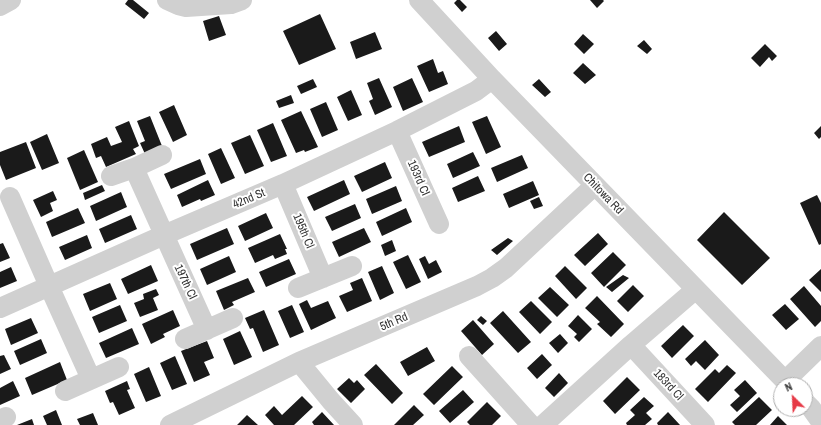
<!DOCTYPE html>
<style>
body{margin:0}
#map{position:relative;width:821px;height:425px;overflow:hidden;background:#fff;font-family:"Archivo Narrow",sans-serif}
canvas{display:block}
.north{position:absolute;left:773px;top:377px;width:40px;height:40px;box-sizing:border-box;background:#fff;border:1px solid #adadad;border-radius:50%;rotate:336deg;font-size:11px;font-weight:700;line-height:16px;text-align:center;color:#333}
.north::after{content:'';display:block;margin:auto;width:14px;height:18px;background:#e63946;clip-path:polygon(50% 0,100% 100%,50% 72%,0 100%)}
</style>
<div id="map">
<canvas width="821" height="425"></canvas>
<div class="north">N</div>
</div>
<script>
const ctx = document.querySelector('canvas').getContext('2d');
ctx.lineJoin = 'round';
function fill(path, color) { ctx.fillStyle = color; ctx.fill(path, 'evenodd'); }
function trace(path, color, width, dash) { ctx.strokeStyle = color; ctx.lineWidth = width; ctx.lineCap = dash ? 'butt' : 'round'; ctx.setLineDash(dash || []); ctx.stroke(path); }
function label(font, color, halo, rows, align = 'center') {
  ctx.font = font + ' "Archivo Narrow",sans-serif'; ctx.lineWidth = 4; ctx.setLineDash([]); ctx.textBaseline = 'middle'; ctx.strokeStyle = halo; ctx.fillStyle = color; for (const [text, x, y, turn = 0] of rows) {
    ctx.save(); ctx.translate(x, y); ctx.rotate((+turn || 0) * Math.PI / 180); ctx.textAlign = isNaN(turn) ? turn : align; if (halo) ctx.strokeText(text, 0, 0); ctx.fillText(text, 0, 0); ctx.restore();
  }
}
const building = new Path2D(`
 M128,0H133L149,13L144,19L125,4Z
 M457,0H460L467,7L462,12L454,3Z
 M590,0H603L604,1L597,8Z
 M320,14L336,49L299,65L283,31Z
 M219,16L226,35L209,41L203,21Z
 M496,31L507,44L499,51L488,38Z
 M375,32L382,49L356,59L350,42Z
 M583,34L594,44L584,54L574,44Z
 M644,40L652,49L647,54L637,46Z
 M765,44L777,56L772,61L769,57L760,67L751,58Z
 M433,59L438,73L443,71L448,84L429,92L417,66Z
 M583,63L596,75L585,84L573,73Z
 M379,78L392,107L375,115L369,101L373,99L367,83Z
 M412,78L423,102L403,111L393,87Z
 M313,79L317,87L301,94L297,86Z
 M539,79L551,92L545,97L532,85Z
 M351,90L362,115L348,121L337,97Z
 M291,95L294,103L279,108L276,101Z
 M326,102L338,130L322,137L310,109Z
 M174,105L187,135L173,142L159,112Z
 M301,111L318,147L305,152L304,150L296,153L281,120Z
 M150,116L162,146L145,154L140,143L145,141L137,121Z
 M487,116L501,147L486,154L472,122Z
 M129,121L139,146L133,149L136,154L106,167L101,156L96,158L91,144L107,137L111,146L122,142L115,127Z
 M273,123L287,156L271,162L257,130Z
 M459,126L465,142L429,157L422,142Z
 M821,126V137L819,139L814,133Z
 M47,134L59,163L42,170L30,142Z
 M250,135L264,166L245,174L231,143Z
 M26,142L36,168L6,180L0,165V152Z
 M221,148L235,178L221,184L208,154Z
 M84,150L98,182L80,190L67,158Z
 M473,152L480,166L453,178L447,164Z
 M522,155L528,168L497,182L491,168Z
 M200,159L206,174L171,189L164,174Z
 M385,162L392,178L362,192L354,176Z
 M478,176L485,191L458,202L452,188Z
 M208,180L215,195L201,201L200,199L182,207L177,195Z
 M344,180L350,194L314,211L307,197Z
 M533,181L539,195L509,208L503,194Z
 M102,185L105,191L85,200L83,193Z
 M396,186L402,201L372,214L366,199Z
 M53,191L57,200L50,203L53,211L41,217L33,200Z
 M121,192L127,207L96,221L90,206Z
 M817,195L821,203V244L819,245L800,203Z
 M539,197L543,206L534,209L530,201Z
 M355,204L361,218L332,231L325,217Z
 M78,208L85,223L52,237L46,222Z
 M406,208L412,222L382,236L376,222Z
 M724,212L770,258L742,285L697,240Z
 M266,213L273,228L245,241L238,226Z
 M131,215L137,229L105,243L99,229Z
 M227,228L234,244L197,260L190,244Z
 M364,228L371,242L339,257L332,242Z
 M598,233L608,244L585,266L574,255Z
 M280,234L287,249H285L287,254L275,259L273,255L255,263L248,248Z
 M87,235L92,248L65,260L59,247Z
 M508,238L513,241L497,255L491,250Z
 M392,240L396,251L385,256L381,245Z
 M3,243L10,258L0,262V244Z
 M613,252L626,265L604,287L591,273Z
 M408,255L421,282L406,289L393,262Z
 M229,256L236,272L207,285L200,269Z
 M425,256L429,264L436,260L442,272L428,279L419,259Z
 M289,259L296,274L266,287L259,272Z
 M151,265L158,281L128,294L121,279Z
 M382,266L394,293L380,300L368,272Z
 M565,266L587,288L576,299L555,276Z
 M11,267L17,281L0,288V272Z
 M821,269V292L809,280Z
 M623,275L629,278L612,292L606,287Z
 M248,278L255,292L232,302L234,305L224,310L216,291Z
 M362,278L372,301L347,312L339,296L353,290L350,283Z
 M110,283L117,299L90,311L83,294Z
 M633,285L644,296L628,312L617,301Z
 M804,286L821,306V321L815,327L790,299Z
 M550,287L569,305L557,317L538,298Z
 M156,289L159,295L153,298L158,310L140,317L134,303L144,299L143,294Z
 M597,296L624,324L611,337L597,324L600,322L585,308Z
 M307,300L311,308L328,301L336,318L311,330L299,304Z
 M531,301L552,322L540,334L519,312Z
 M785,304L799,319L786,330L772,315Z
 M120,305L127,321L99,333L92,317Z
 M292,305L304,332L290,338L278,311Z
 M173,310L180,326L163,334L165,337L151,344L142,324Z
 M264,310L279,345L263,352L253,328L250,329L245,318Z
 M503,311L531,342L518,353L490,323Z
 M578,315L592,329L579,342L574,337L577,334L568,326Z
 M481,316L487,321L483,325L477,320Z
 M31,318L38,333L11,345L5,329Z
 M473,320L494,344L482,355L461,331Z
 M683,325L694,336L672,358L661,346Z
 M132,328L139,344L106,358L99,343Z
 M240,331L252,357L234,365L223,339Z
 M560,334L568,343L558,353L549,343Z
 M41,339L47,353L20,365L14,351Z
 M705,340L719,355L705,370L696,361L691,366L685,359Z
 M207,341L214,358L204,362L210,375L194,382L181,351Z
 M427,347L435,361L408,376L400,362Z
 M542,354L552,365L537,379L527,368Z
 M4,355L11,369L0,374V356Z
 M175,356L187,384L172,390L160,363Z
 M60,362L67,380L32,395L25,378Z
 M376,364L403,393L392,404L364,375Z
 M727,365L736,373L708,402L695,389L715,369L719,373Z
 M452,366L463,377L434,405L423,394Z
 M149,367L161,396L146,402L134,374Z
 M559,373L568,383L554,397L545,388Z
 M627,377L640,390L615,414L603,401Z
 M349,378L354,383L357,380L365,389L351,403L337,389Z
 M745,380L757,393L737,412L730,405L740,396L734,390Z
 M13,381L20,396L0,405V388Z
 M127,381L130,389L127,390L135,408L119,415L113,402L110,403L105,391Z
 M463,390L474,402L450,423L439,411Z
 M302,396L313,407L294,425H274L265,415L274,406L282,415Z
 M644,397L654,406L646,413L652,419L645,425H627L626,423L635,415L630,410Z
 M759,397L772,410L756,425H735L732,422Z
 M487,402L501,416L492,425H470L467,422Z
 M414,405L424,415L413,425H394Z
 M56,410L62,425H47L43,416Z
 M322,412L334,425H314L312,422Z
 M668,412L680,425H658L657,423Z
 M93,413L98,425H80L77,419Z
 M247,415L258,425H237Z
 M778,416L787,425H770Z
 M32,419L34,425H17Z`);
const minor = new Path2D(`
 M167,0L178,5L186,7L231,4L242,0
 M419,0L492,79L789,385
 M0,6L11,0
 M397,131L439,224
 M134,168L207,330
 M111,176L134,168L162,155
 M283,184L323,278
 M10,197L49,286L91,379
 M298,288L352,266
 M0,308L164,235L283,184L397,131L476,91L492,79
 M185,339L233,318
 M631,345L705,425
 M469,356L531,425
 M299,362L331,401L353,425
 M785,381L821,346
 M65,391L119,367
 M805,402L811,408L821,422
 M0,420L6,417
 M170,425L299,362L477,286L492,278L506,268L595,185
 M543,425L631,345L696,289`);
const streetNames = [
 ["193rd Cl",418,178,66],
 ["Chitowa Rd",603,194,46],
 ["42nd St",249,199,-23],
 ["195th Cl",303,231,67],
 ["197th Cl",185,282,65],
 ["5th Rd",394,322,-23],
 ["183rd Cl",668,385,47]
];
fill(building, '#1a1a1a');
trace(minor, '#d0d0d0', 20);
label('12px', '#333', '#fff', streetNames);
</script>
